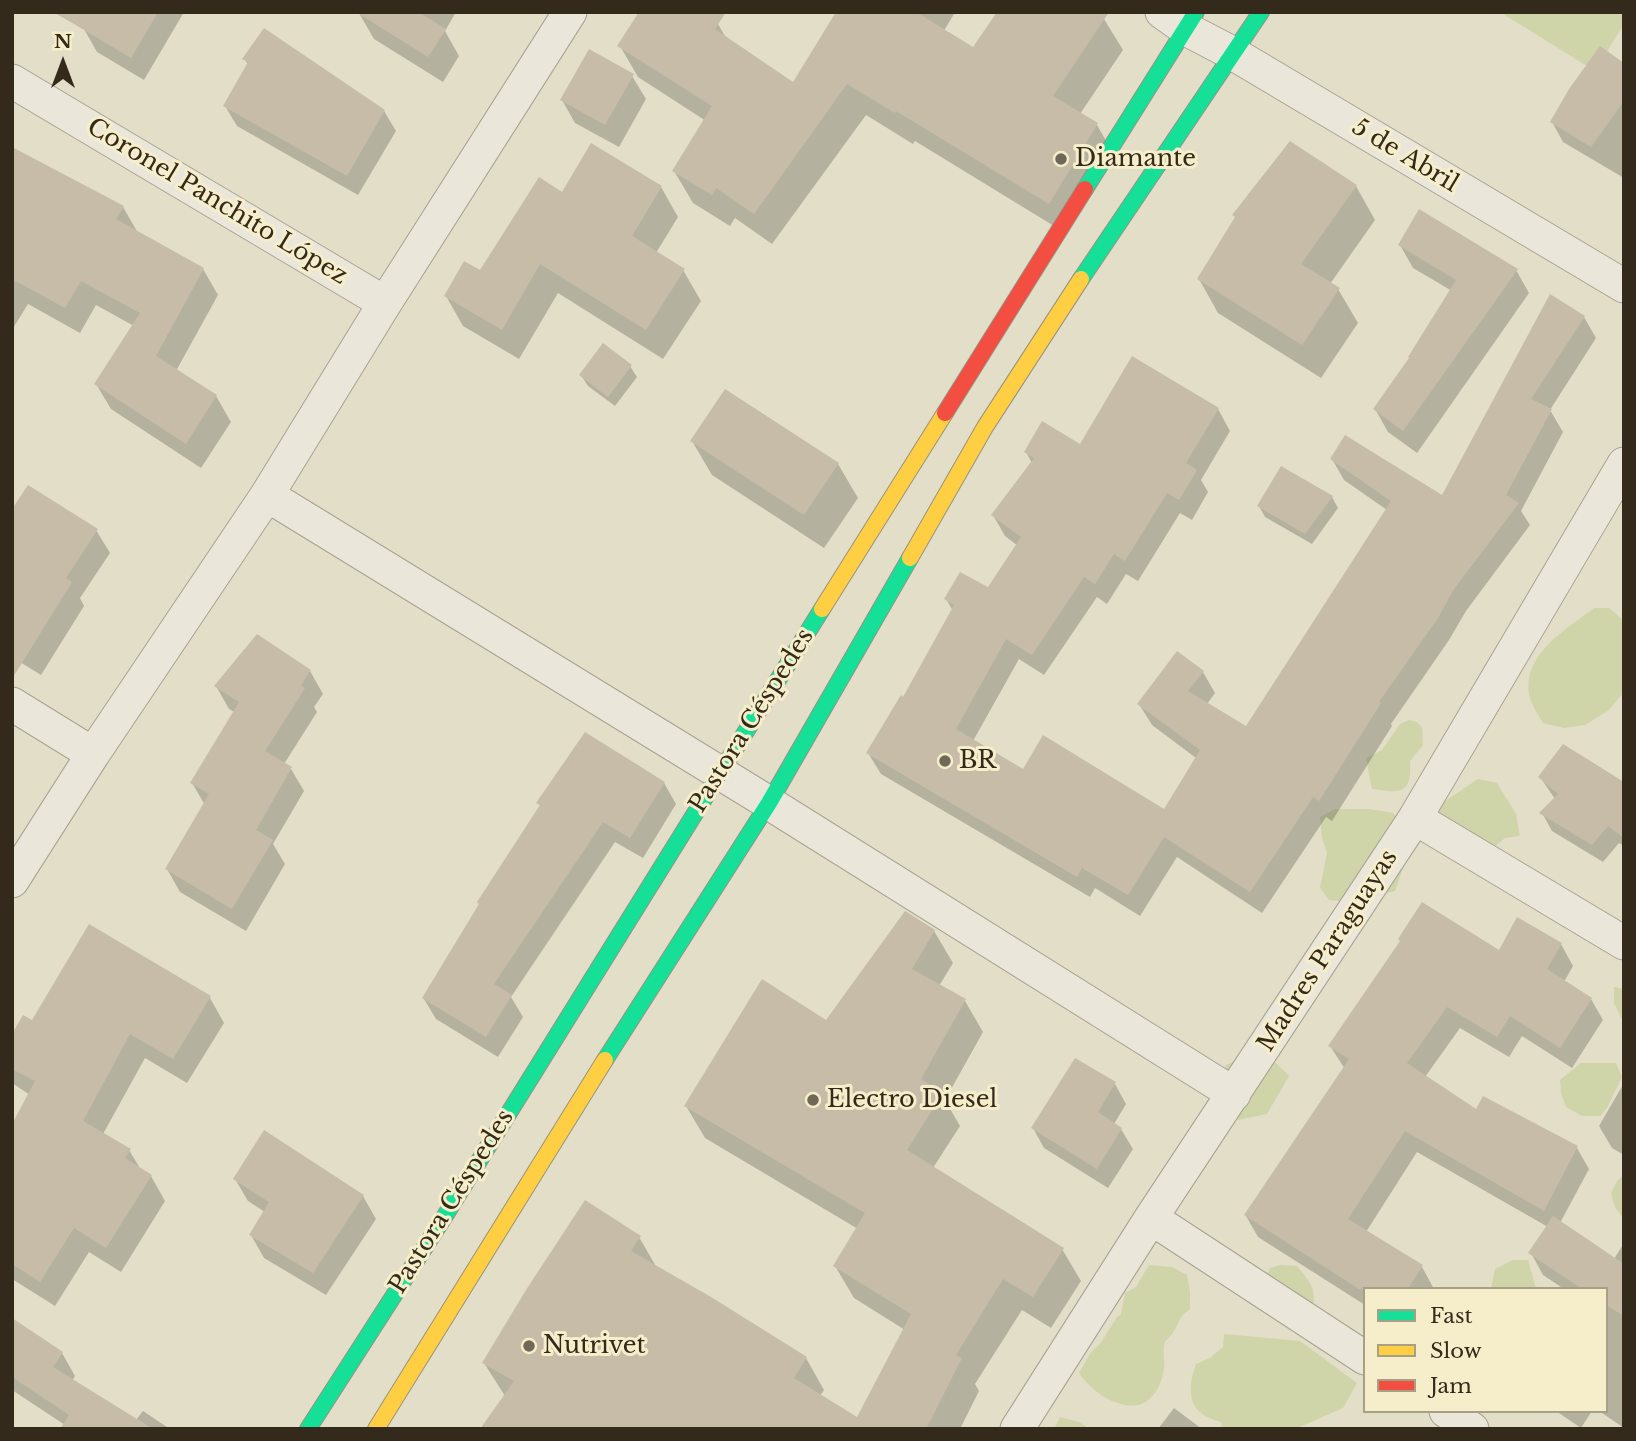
<!DOCTYPE html>
<meta charset="utf-8">
<style>
body{margin:0}
#map{position:relative;width:1636px;height:1441px;overflow:hidden;background:#e3dec7;font-family:"Libre Baskerville",serif}
canvas{display:block}
.frame{position:absolute;inset:0;border:14px solid #342a1b;pointer-events:none}
.legend{position:absolute;left:1363px;top:1287px;width:245px;height:126px;box-sizing:border-box;background:#f6eecb;border:2px solid #a8a085;margin:0;padding:9px 12px;list-style:none;font-size:21px;color:#342a1b}
.legend li{display:flex;align-items:center;gap:14px;height:35px}
.legend b{width:35px;border:2px solid #a8a085}
.north{position:absolute;left:28px;top:28px;width:70px;height:70px;-webkit-text-stroke:5px #f6eecb;paint-order:stroke;rotate:0deg;font-size:19px;font-weight:700;line-height:28px;text-align:center;color:#342a1b}
.north::after{content:'';display:block;margin:auto;width:24px;height:32px;background:#342a1b;clip-path:polygon(50% 0,100% 100%,50% 72%,0 100%)}
</style>
<div id="map">
<canvas width="1636" height="1441"></canvas>
<div class="frame"></div>
<ul class="legend">
<li><b style="height:9px;background:#16e098"></b>Fast</li>
<li><b style="height:9px;background:#ffcf43"></b>Slow</li>
<li><b style="height:9px;background:#f24e42"></b>Jam</li>
</ul>
<div class="north">N</div>
</div>
<script>
const ctx = document.querySelector('canvas').getContext('2d');
ctx.lineJoin = 'round';
function fill(path, color) { ctx.fillStyle = color; ctx.fill(path, 'evenodd'); }
function trace(path, color, width, dash) { ctx.strokeStyle = color; ctx.lineWidth = width; ctx.lineCap = dash ? 'butt' : 'round'; ctx.setLineDash(dash || []); ctx.stroke(path); }
function label(font, color, halo, rows, align = 'center') {
  ctx.font = font + ' "Libre Baskerville",serif'; ctx.lineWidth = 6; ctx.setLineDash([]); ctx.textBaseline = 'middle'; ctx.strokeStyle = halo; ctx.fillStyle = color; for (const [text, x, y, turn = 0] of rows) {
    ctx.save(); ctx.translate(x, y); ctx.rotate((+turn || 0) * Math.PI / 180); ctx.textAlign = isNaN(turn) ? turn : align; if (halo) ctx.strokeText(text, 0, 0); ctx.fillText(text, 0, 0); ctx.restore();
  }
}
const green = new Path2D(`
 M1500,12H1624V24L1595,71Z
 M1594,608H1609L1624,621V692L1609,710L1585,725L1564,728L1543,723C1539,716 1532,706 1530,698C1520,655 1566,630 1594,608Z
 M1409,720L1417,722L1422,727L1423,745L1410,761C1412,795 1400,793 1372,789L1366,758L1382,750L1400,724Z
 M1478,779L1497,783L1516,814L1520,836L1505,838L1488,852L1452,847L1435,808Z
 M1335,809H1370L1393,813L1404,825V866L1395,891L1351,902L1329,900L1320,888L1327,853L1322,838L1320,817Z
 M1614,987L1624,989V1023L1614,1003Z
 M1253,1053L1272,1059L1289,1076L1267,1114L1238,1120L1226,1097L1217,1087L1226,1065Z
 M1581,1063H1616L1622,1077L1607,1108L1600,1116H1582L1566,1107L1561,1093L1560,1080Z
 M1624,1174V1215L1622,1216L1615,1207L1611,1193L1617,1181Z
 M1513,1260H1528L1536,1289H1491L1495,1269Z
 M1149,1265L1172,1267L1187,1275L1190,1292V1309C1177,1318 1180,1323 1172,1334C1170,1337 1166,1340 1165,1342C1162,1350 1165,1361 1164,1369C1160,1392 1146,1412 1121,1404C1104,1400 1089,1387 1079,1373L1091,1352L1100,1344L1117,1317L1121,1314L1125,1293L1136,1287Z
 M1280,1265L1297,1266C1308,1279 1317,1289 1313,1307L1267,1275L1270,1268Z
 M1224,1334L1300,1341L1357,1383L1343,1408L1295,1429H1222L1221,1422C1188,1414 1186,1392 1196,1364L1210,1358L1223,1347Z
 M1060,1417L1079,1422L1090,1429H1054Z`);
const shadow = new Path2D(`
 M53,12H184L144,80L97,52L84,29Z
 M456,12L445,31L459,56L443,82L374,39L359,13Z
 M838,12H955L944,31L974,50L1104,19L1123,50L1080,114L1097,125L1115,156L1067,234L915,141L913,144L866,115L772,244L735,218L730,226L693,203L674,171L706,121L638,77L620,46L718,24L726,38L794,85Z
 M245,59L384,111L396,131L358,195L237,126L225,106L248,65Z
 M1624,65V178L1563,142L1552,122Z
 M632,76L646,99L619,147L575,123L562,100Z
 M12,149L123,207L138,233L203,269L218,295L176,371L216,396L231,422L201,468L111,409L96,384L134,326L96,305L80,333L28,304L12,330Z
 M1356,186L1375,220L1330,284L1338,289L1358,323L1321,378L1218,313L1199,279Z
 M661,187L678,217L656,253L683,270L701,301L663,359L558,293L519,359L463,326L446,296L480,273L562,194Z
 M1400,245L1516,270L1529,293L1417,453L1388,432L1375,409L1411,359L1452,291L1413,268Z
 M1584,317L1596,338L1550,410L1563,432L1521,511L1530,525L1466,611L1449,640L1391,724L1392,726L1332,821L1326,817L1262,913L1177,857L1140,916L1095,888L1090,897L881,774L868,753L904,699L953,611L946,599L989,590L1018,546L1005,536L993,515L1032,463L1026,452L1081,447L1218,409L1230,431L1201,480L1208,492L1192,520L1180,513L1138,581L1126,574L1107,604L1097,597L1044,675L1019,659L973,741L1024,771L1164,811L1196,758L1152,725L1139,704L1203,672L1215,693L1207,704L1247,729L1387,510L1344,480L1332,459L1443,497Z
 M630,366L637,377L615,406L588,386L581,375Z
 M692,441L838,464L858,498L824,548L712,475Z
 M1332,497L1338,508L1312,544L1265,517L1259,506Z
 M96,530L110,553L80,598L84,606L41,675L12,657Z
 M310,671L323,694L314,707L317,712L284,764L291,769L304,791L273,844L285,864L246,931L180,892L167,869L205,805L192,783L234,712L229,709L216,686Z
 M1540,777L1624,784V846L1619,843L1603,862L1552,831L1542,813L1555,799Z
 M664,783L676,804L643,858L615,842L511,997L523,1017L498,1057L436,1019L424,999L541,807L538,803Z
 M934,931L953,963L939,986L965,1001L983,1032L945,1100L960,1126L933,1168L1062,1249L1081,1281L1051,1328L1022,1310L975,1384L979,1391L960,1429H493L505,1396L484,1363L639,1237L657,1268L806,1358L824,1390L820,1396L858,1420L905,1330L854,1298L835,1266L858,1229L705,1138L686,1106L826,1022Z
 M1561,944L1573,966L1564,982L1591,999L1603,1020L1572,1068L1522,1036L1509,1057L1460,1028L1425,1077L1477,1112L1577,1148L1589,1169L1560,1223L1614,1259L1624,1243V1428L1599,1411H1606V1289H1564L1543,1275L1531,1253L1548,1227L1417,1152L1366,1232L1422,1267L1434,1289H1365V1305L1258,1237L1246,1216L1345,1069L1330,1046L1499,953Z
 M210,998L224,1023L187,1083L145,1058L103,1134L129,1150L141,1170L151,1176L165,1201L121,1272L89,1252L55,1306L12,1279V1128L30,1095L12,1083V1038L32,1022Z
 M1624,1083V1155L1612,1148L1599,1126Z
 M1115,1084L1126,1104L1114,1124L1121,1129L1133,1149L1108,1188L1044,1148L1033,1128Z
 M235,1179L363,1196L376,1219L326,1295L264,1258L251,1235L265,1212L248,1201Z
 M12,1335L62,1353L75,1376L72,1381L136,1420L143,1411L170,1429H62L65,1425L12,1390Z
 M1174,1408L1202,1429H1158Z
 M1556,1411H1592L1581,1428Z`);
const building = new Path2D(`
 M54,12H158L131,58Z
 M356,12H418L446,29L428,57Z
 M639,12H726L715,29L793,82L836,12H916L973,47L997,12H1109L1053,96L1098,123L1049,204L896,111L895,113L847,84L754,214L716,188L712,195L672,171L712,106L617,46Z
 M264,28L385,110L347,176L223,106L248,62L242,59Z
 M1600,46L1624,63V101L1591,147L1550,122L1569,89Z
 M589,49L634,74L605,125L560,100Z
 M1290,141L1357,185L1301,264L1340,288L1302,345L1197,279L1235,217L1232,215Z
 M591,143L662,186L632,236L685,269L646,330L540,264L502,330L444,296L464,261L480,270L539,177L562,192Z
 M12,147L124,206L116,219L204,268L156,356L217,395L186,444L94,384L140,313L81,281L65,308L12,279Z
 M1419,209L1518,269L1403,431L1373,409L1409,358L1408,357L1456,280L1398,245Z
 M1550,294L1585,316L1531,399L1552,409L1506,495L1519,503L1454,589L1438,618L1379,702L1381,703L1319,801L1313,797L1250,892L1164,837L1128,895L1082,868L1077,877L866,753L901,695L903,697L954,605L944,599L960,572L988,587L1021,537L991,515L1034,458L1024,452L1042,421L1080,444L1132,356L1219,408L1186,463L1197,470L1179,500L1167,493L1125,561L1114,554L1095,584L1084,577L1032,655L1006,639L956,729L1023,769L1043,735L1164,809L1200,750L1137,704L1177,651L1204,671L1188,691L1246,726L1391,501L1330,459L1345,435L1442,495Z
 M603,343L632,365L608,397L579,375Z
 M725,389L839,463L804,515L690,441Z
 M1281,466L1333,496L1305,534L1257,506Z
 M28,485L98,529L66,578L72,582L12,679V509Z
 M257,634L311,670L301,685L305,688L265,751L292,767L256,830L273,840L232,909L165,869L209,794L190,783L239,702L214,686Z
 M585,732L665,782L630,838L603,822L494,984L512,995L486,1037L422,998L479,904L477,902L540,805L536,803Z
 M1563,744L1624,782V838L1608,826L1592,845L1539,813L1558,794L1538,777Z
 M1422,902L1499,950L1517,917L1562,943L1547,969L1592,998L1560,1048L1510,1016L1497,1037L1447,1007L1407,1063L1476,1109L1483,1096L1578,1146L1544,1211L1405,1131L1348,1219L1423,1265L1408,1289H1359L1244,1215L1349,1059L1328,1046L1400,941L1398,939Z
 M905,911L935,930L912,969L966,999L921,1079L943,1093L907,1150L1064,1248L1033,1297L1003,1279L956,1355L962,1358L926,1429H480L514,1381L482,1363L526,1290L585,1200L641,1236L631,1251L711,1297L807,1357L794,1378L857,1417L911,1314L833,1266L865,1213L684,1106L762,979L826,1020Z
 M89,924L211,996L173,1059L130,1034L83,1121L131,1149L125,1158L152,1175L106,1248L74,1228L40,1282L12,1264V1124L35,1081L12,1069V1034L23,1015L32,1020Z
 M1075,1058L1116,1082L1098,1112L1122,1128L1097,1169L1031,1128Z
 M264,1130L364,1195L313,1273L249,1235L269,1202L233,1179Z
 M1553,1216L1624,1264V1316L1606,1305V1289H1582L1528,1253Z
 M12,1318L63,1352L53,1367L153,1429H60L69,1415L12,1377Z`);
const street = new Path2D(`
 M1162,12L1186,29L1234,54L1624,286
 M12,81L385,303
 M267,495L769,803L1234,1094
 M12,704L93,754
 M1415,818L1624,943
 M12,881L93,754L267,495L385,303L570,12
 M1151,1218L1365,1358
 M1446,1411L1472,1429
 M1017,1429L1151,1218L1415,818L1624,464`);
const fast = new Path2D(`
 M1085,189L1196,12
 M1081,279L1261,12
 M605,1060L769,803L910,558
 M308,1429L443,1219L822,609`);
const slow = new Path2D(`
 M910,558L985,427L1081,279
 M822,609L945,413
 M376,1429L605,1060`);
const jam = new Path2D(`
 M945,413L1085,189`);
const markers = [
 [1061,159,7,"#716957"],
 [945,761,7,"#716957"],
 [813,1100,7,"#716957"],
 [529,1346,7,"#716957"]
];
const streetNames = [
 ["5 de Abril",1405,156,31],
 ["Coronel Panchito López",217,202,31],
 ["Pastora Céspedes",752,721,-58],
 ["Madres Paraguayas",1328,951,-57],
 ["Pastora Céspedes",452,1202,-58]
];
const poiNames = [
 ["Diamante",1075,159],
 ["BR",959,761],
 ["Electro Diesel",827,1100],
 ["Nutrivet",543,1346]
];
fill(green, '#cfd4a9');
fill(shadow, '#0003');
fill(building, '#c6bca8');
trace(street, '#a7a291', 35);
trace(fast, '#979181', 18);
trace(slow, '#979181', 18);
trace(jam, '#979181', 18);
trace(street, '#eae7da', 33);
trace(fast, '#16e098', 16);
trace(slow, '#ffcf43', 16);
trace(jam, '#f24e42', 16);
for (const [x, y, r, color] of markers) { const dot = new Path2D(); dot.arc(x, y, r, 0, 2 * Math.PI); ctx.fillStyle = color; ctx.fill(dot); trace(dot, '#f6eecb', 2.5); }
label('24px', '#342a1b', '#f6eecb', streetNames);
label('24px', '#342a1b', '#f6eecb', poiNames, 'left');
</script>
